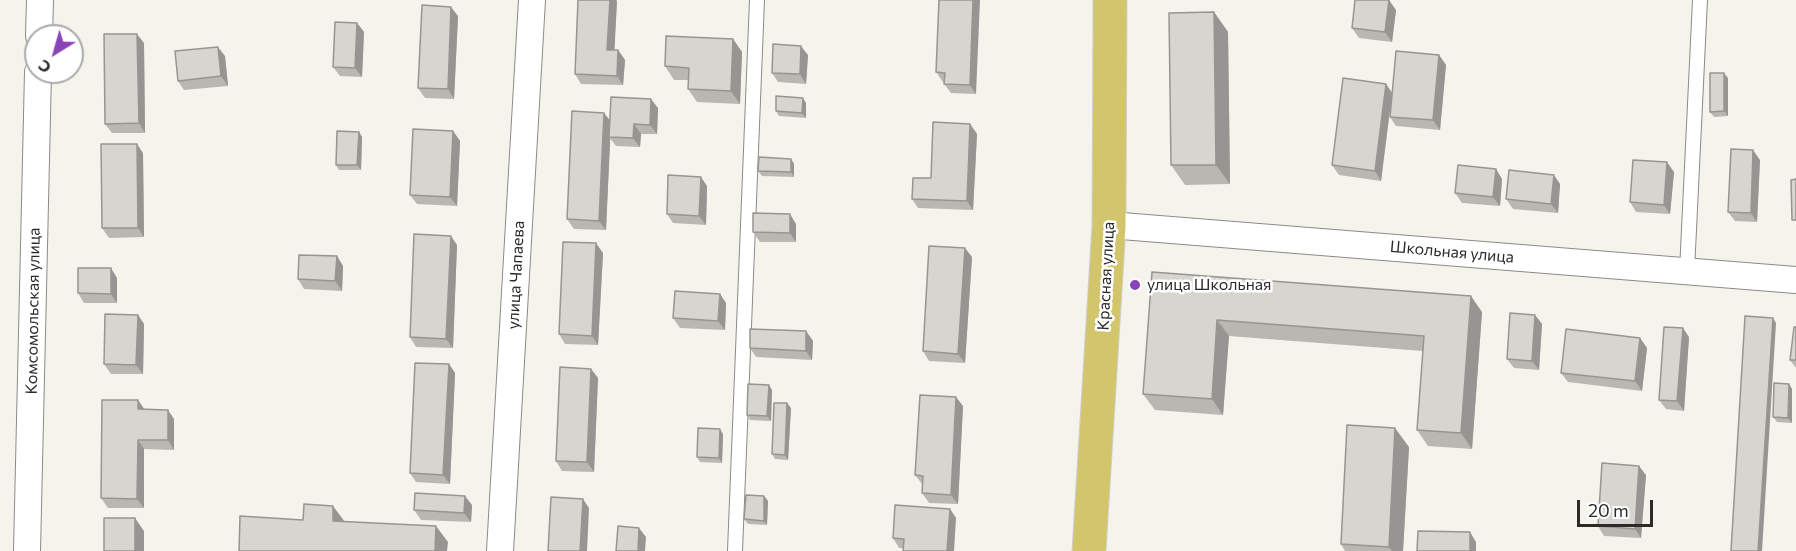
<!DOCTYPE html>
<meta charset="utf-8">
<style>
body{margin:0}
#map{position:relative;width:1796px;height:551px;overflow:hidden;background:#f4f3ec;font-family:Commissioner,sans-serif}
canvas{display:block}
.north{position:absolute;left:24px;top:24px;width:60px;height:60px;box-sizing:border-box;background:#fff;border:2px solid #aaaaa9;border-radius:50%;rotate:217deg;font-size:16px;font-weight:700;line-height:24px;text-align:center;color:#2b2a28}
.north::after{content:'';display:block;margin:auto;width:21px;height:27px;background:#8944b8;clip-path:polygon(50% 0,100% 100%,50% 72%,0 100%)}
.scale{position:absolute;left:1577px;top:500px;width:76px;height:27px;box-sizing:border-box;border:3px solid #2b2a28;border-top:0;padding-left:8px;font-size:18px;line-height:21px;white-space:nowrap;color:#2b2a28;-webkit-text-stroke:4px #fff;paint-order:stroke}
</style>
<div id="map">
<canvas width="1796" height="551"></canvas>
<div class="north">С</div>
<div class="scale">20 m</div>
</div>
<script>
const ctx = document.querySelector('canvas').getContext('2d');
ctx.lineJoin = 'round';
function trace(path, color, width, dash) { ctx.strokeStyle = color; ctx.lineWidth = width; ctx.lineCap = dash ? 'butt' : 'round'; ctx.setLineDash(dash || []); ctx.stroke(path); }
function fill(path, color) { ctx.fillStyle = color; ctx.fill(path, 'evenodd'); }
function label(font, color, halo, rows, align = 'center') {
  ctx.font = font + ' Commissioner,sans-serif'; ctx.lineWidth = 5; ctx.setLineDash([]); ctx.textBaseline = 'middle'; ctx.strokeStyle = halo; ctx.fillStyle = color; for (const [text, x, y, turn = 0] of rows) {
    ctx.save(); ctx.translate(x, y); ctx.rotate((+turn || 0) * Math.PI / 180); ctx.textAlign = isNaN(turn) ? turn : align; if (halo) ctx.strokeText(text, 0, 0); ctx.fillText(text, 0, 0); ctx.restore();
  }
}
const lane = new Path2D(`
 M1687,271L1700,0
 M735,551L757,0`);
const street = new Path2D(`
 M39,36L40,0
 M1109,225L1796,280
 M27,551L38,72
 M500,551L532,0`);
const primary = new Path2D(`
 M1089,551L1109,225L1110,0`);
const wall = new Path2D(`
 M578,0H616L617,1L614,50H618L625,60L623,85L581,84L575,74Z
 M939,0L976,94L951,93L944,84V82H943L936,72Z
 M1396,10L1392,42L1359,38L1352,28Z
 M1214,12L1228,32L1230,184L1185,185L1171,165Z
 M458,16L454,99L425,98L418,88Z
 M357,23L364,32L362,77L340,76L333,67Z
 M733,39L742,52L740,104L697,102L688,89V80H674L665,66Z
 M144,43L145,133H112L105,124Z
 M1396,51L1439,55L1446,65L1440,130L1396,126L1390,117L1391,102L1381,181L1339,175L1332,165L1343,78L1386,84L1392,93Z
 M808,55L806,84L778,82L772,73Z
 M225,56L228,86L184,90L178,81Z
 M1728,78V116L1714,117L1710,112Z
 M806,103V118L779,116L776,111Z
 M658,108L657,134H641L640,147L616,146L610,138L606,230L574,229L567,219L604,113L610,121Z
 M970,124L977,134L973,210L918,208L912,199L931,178Z
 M453,131L460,141L457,206L417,204L410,195Z
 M359,132L362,137L361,170H339L336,165Z
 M143,153L144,237L109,238L102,228Z
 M791,159L794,164V177L762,176L758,171Z
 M1760,160L1757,222L1735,221L1728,212Z
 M1674,172L1670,214L1636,212L1630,202Z
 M1502,179L1500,206L1462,203L1455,193Z
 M1560,184L1558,213L1513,209L1506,199Z
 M707,186L706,225L673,223L667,214Z
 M796,224V242H760L753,232Z
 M457,245L453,348L416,347L410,337Z
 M603,253L598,345L565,344L559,334Z
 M337,256L343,266L342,291L304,289L298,279Z
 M972,257L965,363L929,361L923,351Z
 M1152,272L1482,312L1472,449L1428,446L1417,430L1423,351L1229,336L1223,415L1155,410L1143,394Z
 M117,278V303H84L78,293Z
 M720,294L726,303L725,330L680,328L673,318Z
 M138,315L144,324L143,374H111L104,364Z
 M1535,315L1542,324L1539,370L1514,368L1507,359Z
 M1796,327V368L1790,360Z
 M806,331L813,341L812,360L756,357L750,348Z
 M1689,337L1684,411L1666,409L1659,400Z
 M1640,338L1647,348L1642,391L1568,382L1561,373Z
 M449,364L455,373L450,484L416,482L410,473Z
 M591,369L598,378L594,472L562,471L556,461Z
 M1789,384L1792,389V423L1777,422L1773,417Z
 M772,390L771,421L750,420L747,415Z
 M963,406L958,504L929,503L922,493L923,485L915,475Z
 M791,408L788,460L775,459L772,454Z
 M144,409L174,419V450L144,449V508H108L101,498Z
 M723,434L722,463L700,462L697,457Z
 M1409,447L1403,551H1345L1341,544Z
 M1646,475L1641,538L1604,536L1598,526Z
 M764,496L768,501L767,525L748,524L744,519Z
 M472,505L471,522L421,520L414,510Z
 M950,509L956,518L903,548H899L893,538Z`);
const shadedWall = new Path2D(`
 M610,0H616L617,1L614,59L607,50Z
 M973,0H980L976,94L970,85Z
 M1389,0L1396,10L1392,42L1385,32Z
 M451,7L458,16L454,99L448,89Z
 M1214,12L1228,32L1230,184L1216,165Z
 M357,23L364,32L362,77L355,68Z
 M137,34L144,43L145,133L139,123Z
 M733,39L742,52L740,104L731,91Z
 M801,46L808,55L806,84L800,74Z
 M218,47L225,56L228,86L221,76Z
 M618,50L625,60L623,85L617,76Z
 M1439,55L1446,65L1440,130L1433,120Z
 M1724,73L1728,78V116L1724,111Z
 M1386,84L1392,93L1381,181L1375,171Z
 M803,98L806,103V118L802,113Z
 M651,99L658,108L657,134L650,125Z
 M604,113L611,122L606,230L599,221Z
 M634,124L641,134L640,147L633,138Z
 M970,124L977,134L973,210L967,201Z
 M453,131L460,141L457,206L450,197Z
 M359,132L362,137L361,170L357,165Z
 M137,144L143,153L144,237L138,228Z
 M1753,150L1760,160L1757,222L1751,213Z
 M791,159L794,164V177L791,172Z
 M1667,162L1674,172L1670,214L1664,205Z
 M1496,169L1502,179L1500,206L1493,197Z
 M1554,175L1560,184L1558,213L1551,204Z
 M701,177L707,186L706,225L699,216Z
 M790,214L796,224V242L790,233Z
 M451,236L457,245L453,348L446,339Z
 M596,243L603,253L598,345L592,336Z
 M965,248L972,257L965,363L958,354Z
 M337,256L343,266L342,291L335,281Z
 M111,268L117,278V303L111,294Z
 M720,294L726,303L725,330L718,321Z
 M1471,296L1482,312L1472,449L1461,433Z
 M138,315L144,324L143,374L136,365Z
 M1535,315L1542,324L1539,370L1532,361Z
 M1773,318L1776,323L1762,551H1758Z
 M1217,320L1229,336L1223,415L1212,399Z
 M1683,328L1689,337L1684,411L1677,401Z
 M806,331L813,341L812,360L806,351Z
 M1640,338L1647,348L1642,391L1635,381Z
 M449,364L455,373L450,484L443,475Z
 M591,369L598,378L594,472L587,462Z
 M1789,384L1792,389V423L1788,418Z
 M769,385L772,390L771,421L767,416Z
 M956,397L963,406L958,504L951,495Z
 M138,400L145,410L138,409Z
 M787,403L791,408L788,460L785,455Z
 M168,410L174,419V450L168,440Z
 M1395,428L1409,447L1403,551H1392L1389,547Z
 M720,429L723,434L722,463L719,458Z
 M138,440L144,449V508L137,499Z
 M1639,466L1646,475L1641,538L1635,529Z
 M465,496L472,505L471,522L464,513Z
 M764,496L768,501L767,525L764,521Z
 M583,499L589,508L587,551H580Z
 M333,506L345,522L333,521Z
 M950,509L956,518L954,551H947Z
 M135,518L144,531V551H135Z
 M436,526L448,542L447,551H435Z
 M639,528L646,537L645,551H638Z
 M1470,532L1476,542V551H1470Z`);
const building = new Path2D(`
 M578,0H610L607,50H618L617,76L575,74Z
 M939,0H973L970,85L944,84L945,73L936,72Z
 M1355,0H1389L1385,32L1352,28Z
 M422,5L451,7L448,89L418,88Z
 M1214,12L1216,165H1171L1169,13Z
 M335,22L357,23L355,68L333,67Z
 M104,34H137L139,123L105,124Z
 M666,36L733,39L731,91L688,89L689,68L665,66Z
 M773,44L801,46L800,74L772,73Z
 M218,47L221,76L178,81L175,51Z
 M1396,51L1439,55L1433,120L1390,117Z
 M1710,73H1724V111L1710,112Z
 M1343,78L1386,84L1375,171L1332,165Z
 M776,96L803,98L802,113L776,111Z
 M611,97L651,99L650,125L634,124L633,138L609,137Z
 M572,111L604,113L599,221L567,219Z
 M933,122L970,124L967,201L912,199L913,178H931Z
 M413,129L453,131L450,197L410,195Z
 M337,131L359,132L357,165H336Z
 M101,144H137L138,228H102Z
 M1731,149L1753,150L1751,213L1728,212Z
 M759,157L791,159V172L758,171Z
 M1633,160L1667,162L1664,205L1630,202Z
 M1458,165L1496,169L1493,197L1455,193Z
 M1509,170L1554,175L1551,204L1506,199Z
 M668,175L701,177L699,216L667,214Z
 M1796,179V220H1792L1791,180Z
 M753,213L790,214V233L753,232Z
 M414,234L451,236L446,339L410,337Z
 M563,242L596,243L592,336L559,334Z
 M929,246L965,248L958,354L923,351Z
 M299,255L337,256L335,281L298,279Z
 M78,268H111V294L78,293Z
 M1152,272L1471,296L1461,433L1417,430L1424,336L1217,320L1212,399L1143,394Z
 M675,291L720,294L718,321L673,318Z
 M1510,313L1535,315L1532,361L1507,359Z
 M105,314L138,315L136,365L104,364Z
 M1745,316L1773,318L1758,551H1731Z
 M1664,327L1683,328L1677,401L1659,400Z
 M1794,327H1796V360H1790Z
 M750,329L806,331V351L750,348Z
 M1566,329L1640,338L1635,381L1561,373Z
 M415,363L449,364L443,475L410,473Z
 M560,367L591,369L587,462L556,461Z
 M1774,383L1789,384L1788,418L1773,417Z
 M748,384L769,385L767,416L747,415Z
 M920,395L956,397L951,495L922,493L923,476L915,475Z
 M102,400H138V409L168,410V440H138L137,499L101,498Z
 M774,403H787L785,455L772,454Z
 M1347,425L1395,428L1389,547L1341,544Z
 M698,428L720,429L719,458L697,457Z
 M1602,463L1639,466L1635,529L1598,526Z
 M415,493L465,496L464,513L414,510Z
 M746,495L764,496V521L744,519Z
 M551,497L583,499L580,551H548Z
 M304,504L333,506V521L436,526L435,551H239L240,516L303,520Z
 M895,505L950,509L947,551H903L904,539L893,538Z
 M104,518H135V551H104Z
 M618,526L639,528L638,551H616Z
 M1418,531L1470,532V551H1417Z`);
const markers = [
 [1135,285,6,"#8944b8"]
];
const streetNames = [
 ["Школьная улица",1452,252,5],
 ["улица Чапаева",516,275,-87],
 ["Красная улица",1106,276,-87],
 ["Комсомольская улица",33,311,-89]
];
const poiNames = [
 ["улица Школьная",1147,285]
];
trace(lane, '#8c8b86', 16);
trace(street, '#8c8b86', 28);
trace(primary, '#d0d0d0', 35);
trace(lane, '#fff', 14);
trace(street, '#fff', 26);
trace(primary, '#d3c56b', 33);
fill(wall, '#b8b7b2');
fill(shadedWall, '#969591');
fill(building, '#d6d5cf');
trace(building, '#969591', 1.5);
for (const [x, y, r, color] of markers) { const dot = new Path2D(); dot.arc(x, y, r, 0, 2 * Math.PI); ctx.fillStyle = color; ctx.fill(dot); trace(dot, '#fff', 2); }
label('16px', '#2b2a28', '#fff', streetNames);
label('16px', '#2b2a28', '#fff', poiNames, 'left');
</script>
